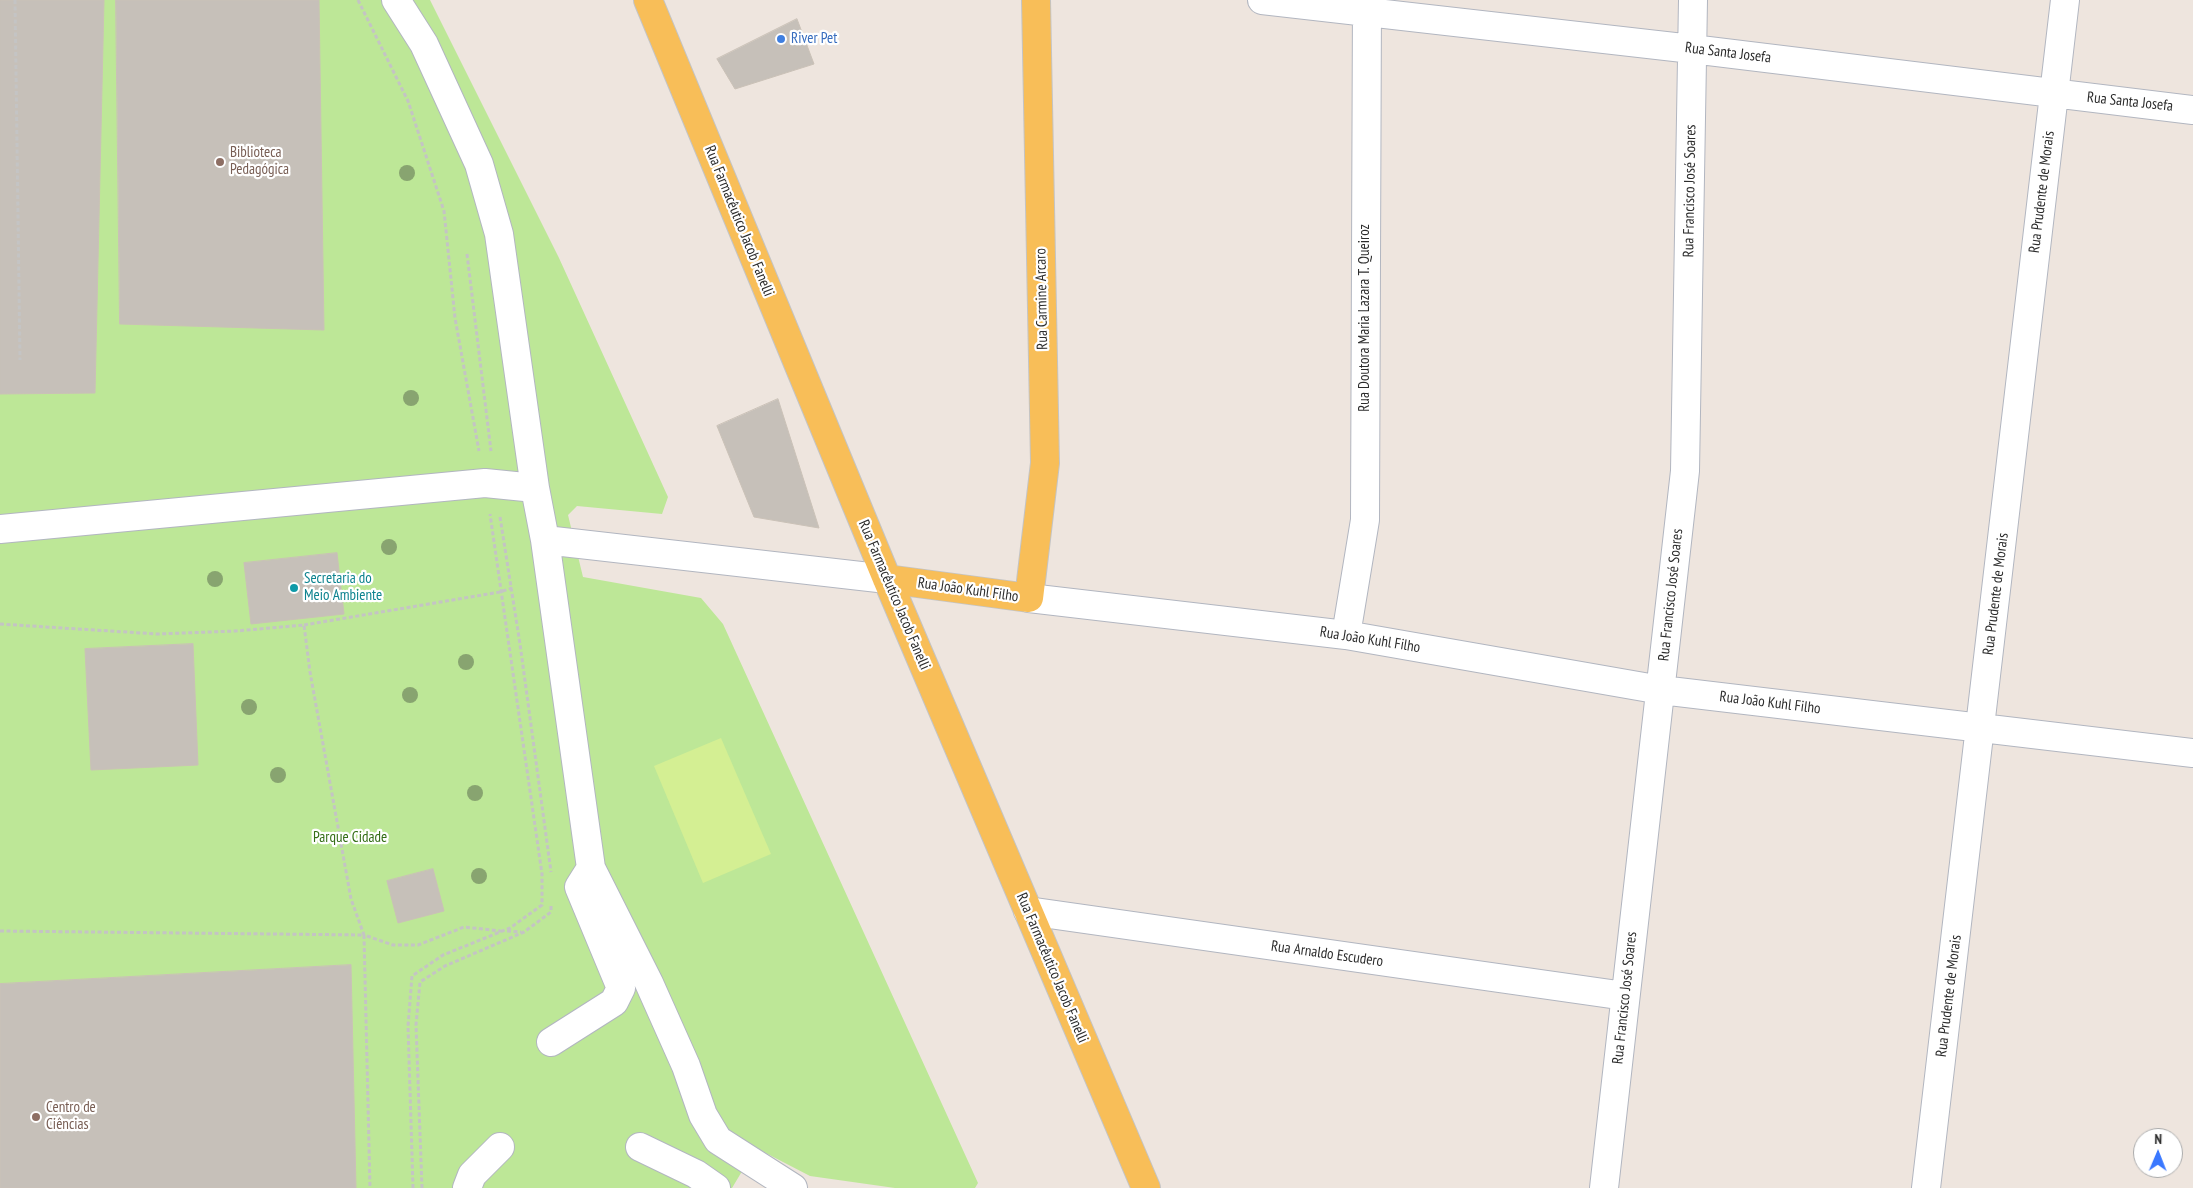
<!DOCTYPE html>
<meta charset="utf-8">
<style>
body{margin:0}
#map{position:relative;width:2193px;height:1188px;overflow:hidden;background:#eee5de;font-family:"PT Sans Narrow",sans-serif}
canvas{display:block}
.north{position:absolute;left:2133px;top:1128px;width:50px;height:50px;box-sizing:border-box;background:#fff;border:1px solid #ababab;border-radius:50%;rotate:1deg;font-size:14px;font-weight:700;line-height:20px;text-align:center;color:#2c2c2c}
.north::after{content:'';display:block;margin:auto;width:18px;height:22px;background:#3a78ff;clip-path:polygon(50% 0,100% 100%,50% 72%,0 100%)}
</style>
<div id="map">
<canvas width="2193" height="1188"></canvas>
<div class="north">N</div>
</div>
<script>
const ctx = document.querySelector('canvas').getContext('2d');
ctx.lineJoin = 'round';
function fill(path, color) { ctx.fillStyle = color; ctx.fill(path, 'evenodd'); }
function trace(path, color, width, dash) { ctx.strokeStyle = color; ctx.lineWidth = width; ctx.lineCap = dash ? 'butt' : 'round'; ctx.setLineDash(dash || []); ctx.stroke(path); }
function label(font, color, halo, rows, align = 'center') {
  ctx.font = font + ' "PT Sans Narrow",sans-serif'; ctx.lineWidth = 4.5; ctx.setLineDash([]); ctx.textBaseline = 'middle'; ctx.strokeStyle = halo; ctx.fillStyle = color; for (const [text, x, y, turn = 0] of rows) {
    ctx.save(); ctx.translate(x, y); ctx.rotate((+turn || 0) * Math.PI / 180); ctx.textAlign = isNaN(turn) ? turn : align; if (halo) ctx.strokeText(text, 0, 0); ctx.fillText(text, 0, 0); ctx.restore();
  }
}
const green = new Path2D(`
 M0,0H430L559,258L668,497L662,514L577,506L568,515L583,577L701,598L723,624L978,1183L975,1188H895L810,1176L756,1148L732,1188H0Z`);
const pitch = new Path2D(`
 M721,738L771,854L703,883L654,766Z`);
const building = new Path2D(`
 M0,0H104L95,393L0,394Z
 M116,0H319L324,330L120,324Z
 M797,19L814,64L735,89L717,59Z
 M778,399L819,528L754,517L717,426Z
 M337,553L344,614L251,624L244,563Z
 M193,644L198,765L91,770L85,649Z
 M433,869L444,911L398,923L387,881Z
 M351,965L356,1188H0V984Z`);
const path = new Path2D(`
 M15,0L20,360
 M358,0L408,101L444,211L455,318L479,451
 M467,254L491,451
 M500,517L520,644L551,872
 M0,624L157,634L236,631L304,625L310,672L351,899L364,935L393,945H418L464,927L501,931
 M304,625L500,592L512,588
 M0,931L364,935L370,1188
 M507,931L521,932
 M413,1188L408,1026L412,976L443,955L510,928L542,905V874L490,514
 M422,1188L416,1025L420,982L445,966L524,932L551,912V906`);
const minor = new Path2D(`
 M396,0L424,44L479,164L499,234L535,488L545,540L591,868L649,983L686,1066L703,1115L718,1140L793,1188
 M1262,0L1692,49L2193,110
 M0,529L485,483L535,488
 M545,540L887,579
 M1029,598L1346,635L1661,690L2193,753
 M1346,635L1365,520L1367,0
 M1028,911L1625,996
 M551,1042L614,1002L621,988L579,887L591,868
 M640,1147L696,1174L716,1188
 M467,1188L472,1175L500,1147
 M1604,1188L1685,471L1693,0
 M1926,1188L2065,0`);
const major = new Path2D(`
 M648,0L887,579L1146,1188
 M887,579L1029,598L1045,463L1036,0`);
const trees = [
 [407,173],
 [411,398],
 [389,547],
 [215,579],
 [466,662],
 [410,695],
 [249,707],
 [278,775],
 [475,793],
 [479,876]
];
const markers = [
 [781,39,5,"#3f7fe0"],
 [220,162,5,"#8d6e63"],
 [294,588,5,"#0f9aa8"],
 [36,1117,5,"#8d6e63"]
];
const shopNames = [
 ["River Pet",791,39]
];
const streetNames = [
 ["Rua Santa Josefa",1728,53,7],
 ["Rua Santa Josefa",2130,102,6],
 ["Rua Francisco José Soares",1690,191,-89],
 ["Rua Prudente de Morais",2042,192,-83],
 ["Rua Farmacêutico Jacob Fanelli",739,221,68],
 ["Rua Carmine Arcaro",1042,299,-91],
 ["Rua Doutora Maria Lazara T. Queiroz",1365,318,-90],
 ["Rua João Kuhl Filho",968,590,8],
 ["Rua Prudente de Morais",1996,594,-83],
 ["Rua Farmacêutico Jacob Fanelli",894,595,67],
 ["Rua Francisco José Soares",1671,595,-84],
 ["Rua João Kuhl Filho",1370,640,9],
 ["Rua João Kuhl Filho",1770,703,7],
 ["Rua Arnaldo Escudero",1327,954,8],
 ["Rua Farmacêutico Jacob Fanelli",1052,968,67],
 ["Rua Prudente de Morais",1949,996,-83],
 ["Rua Francisco José Soares",1625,998,-84]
];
const educationNames = [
 ["Biblioteca",230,153],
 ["Pedagógica",230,170],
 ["Centro de",46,1108],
 ["Ciências",46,1125]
];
const cultureNames = [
 ["Secretaria do",304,579],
 ["Meio Ambiente",304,596]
];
const parkNames = [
 ["Parque Cidade",350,838]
];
fill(green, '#bde797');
fill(pitch, '#d4ef93');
fill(building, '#c6c0b9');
trace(building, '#cac1b7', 1);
trace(minor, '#b2b6c0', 30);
trace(major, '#c4c4c4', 30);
trace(path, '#c4c4c4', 3, [4, 2.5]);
trace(minor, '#fff', 28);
trace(major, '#f8be58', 28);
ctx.fillStyle = '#88a470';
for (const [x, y] of trees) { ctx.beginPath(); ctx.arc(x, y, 8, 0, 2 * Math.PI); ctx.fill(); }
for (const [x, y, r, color] of markers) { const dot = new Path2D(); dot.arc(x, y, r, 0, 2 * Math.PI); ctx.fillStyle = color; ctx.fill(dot); trace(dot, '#fff', 2); }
label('15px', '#366cbe', '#fff', shopNames, 'left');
label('15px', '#2c2c2c', '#fff', streetNames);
label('15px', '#785e54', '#fff', educationNames, 'left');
label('15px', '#0d838f', '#fff', cultureNames, 'left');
label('15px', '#346e16', '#fff', parkNames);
</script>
